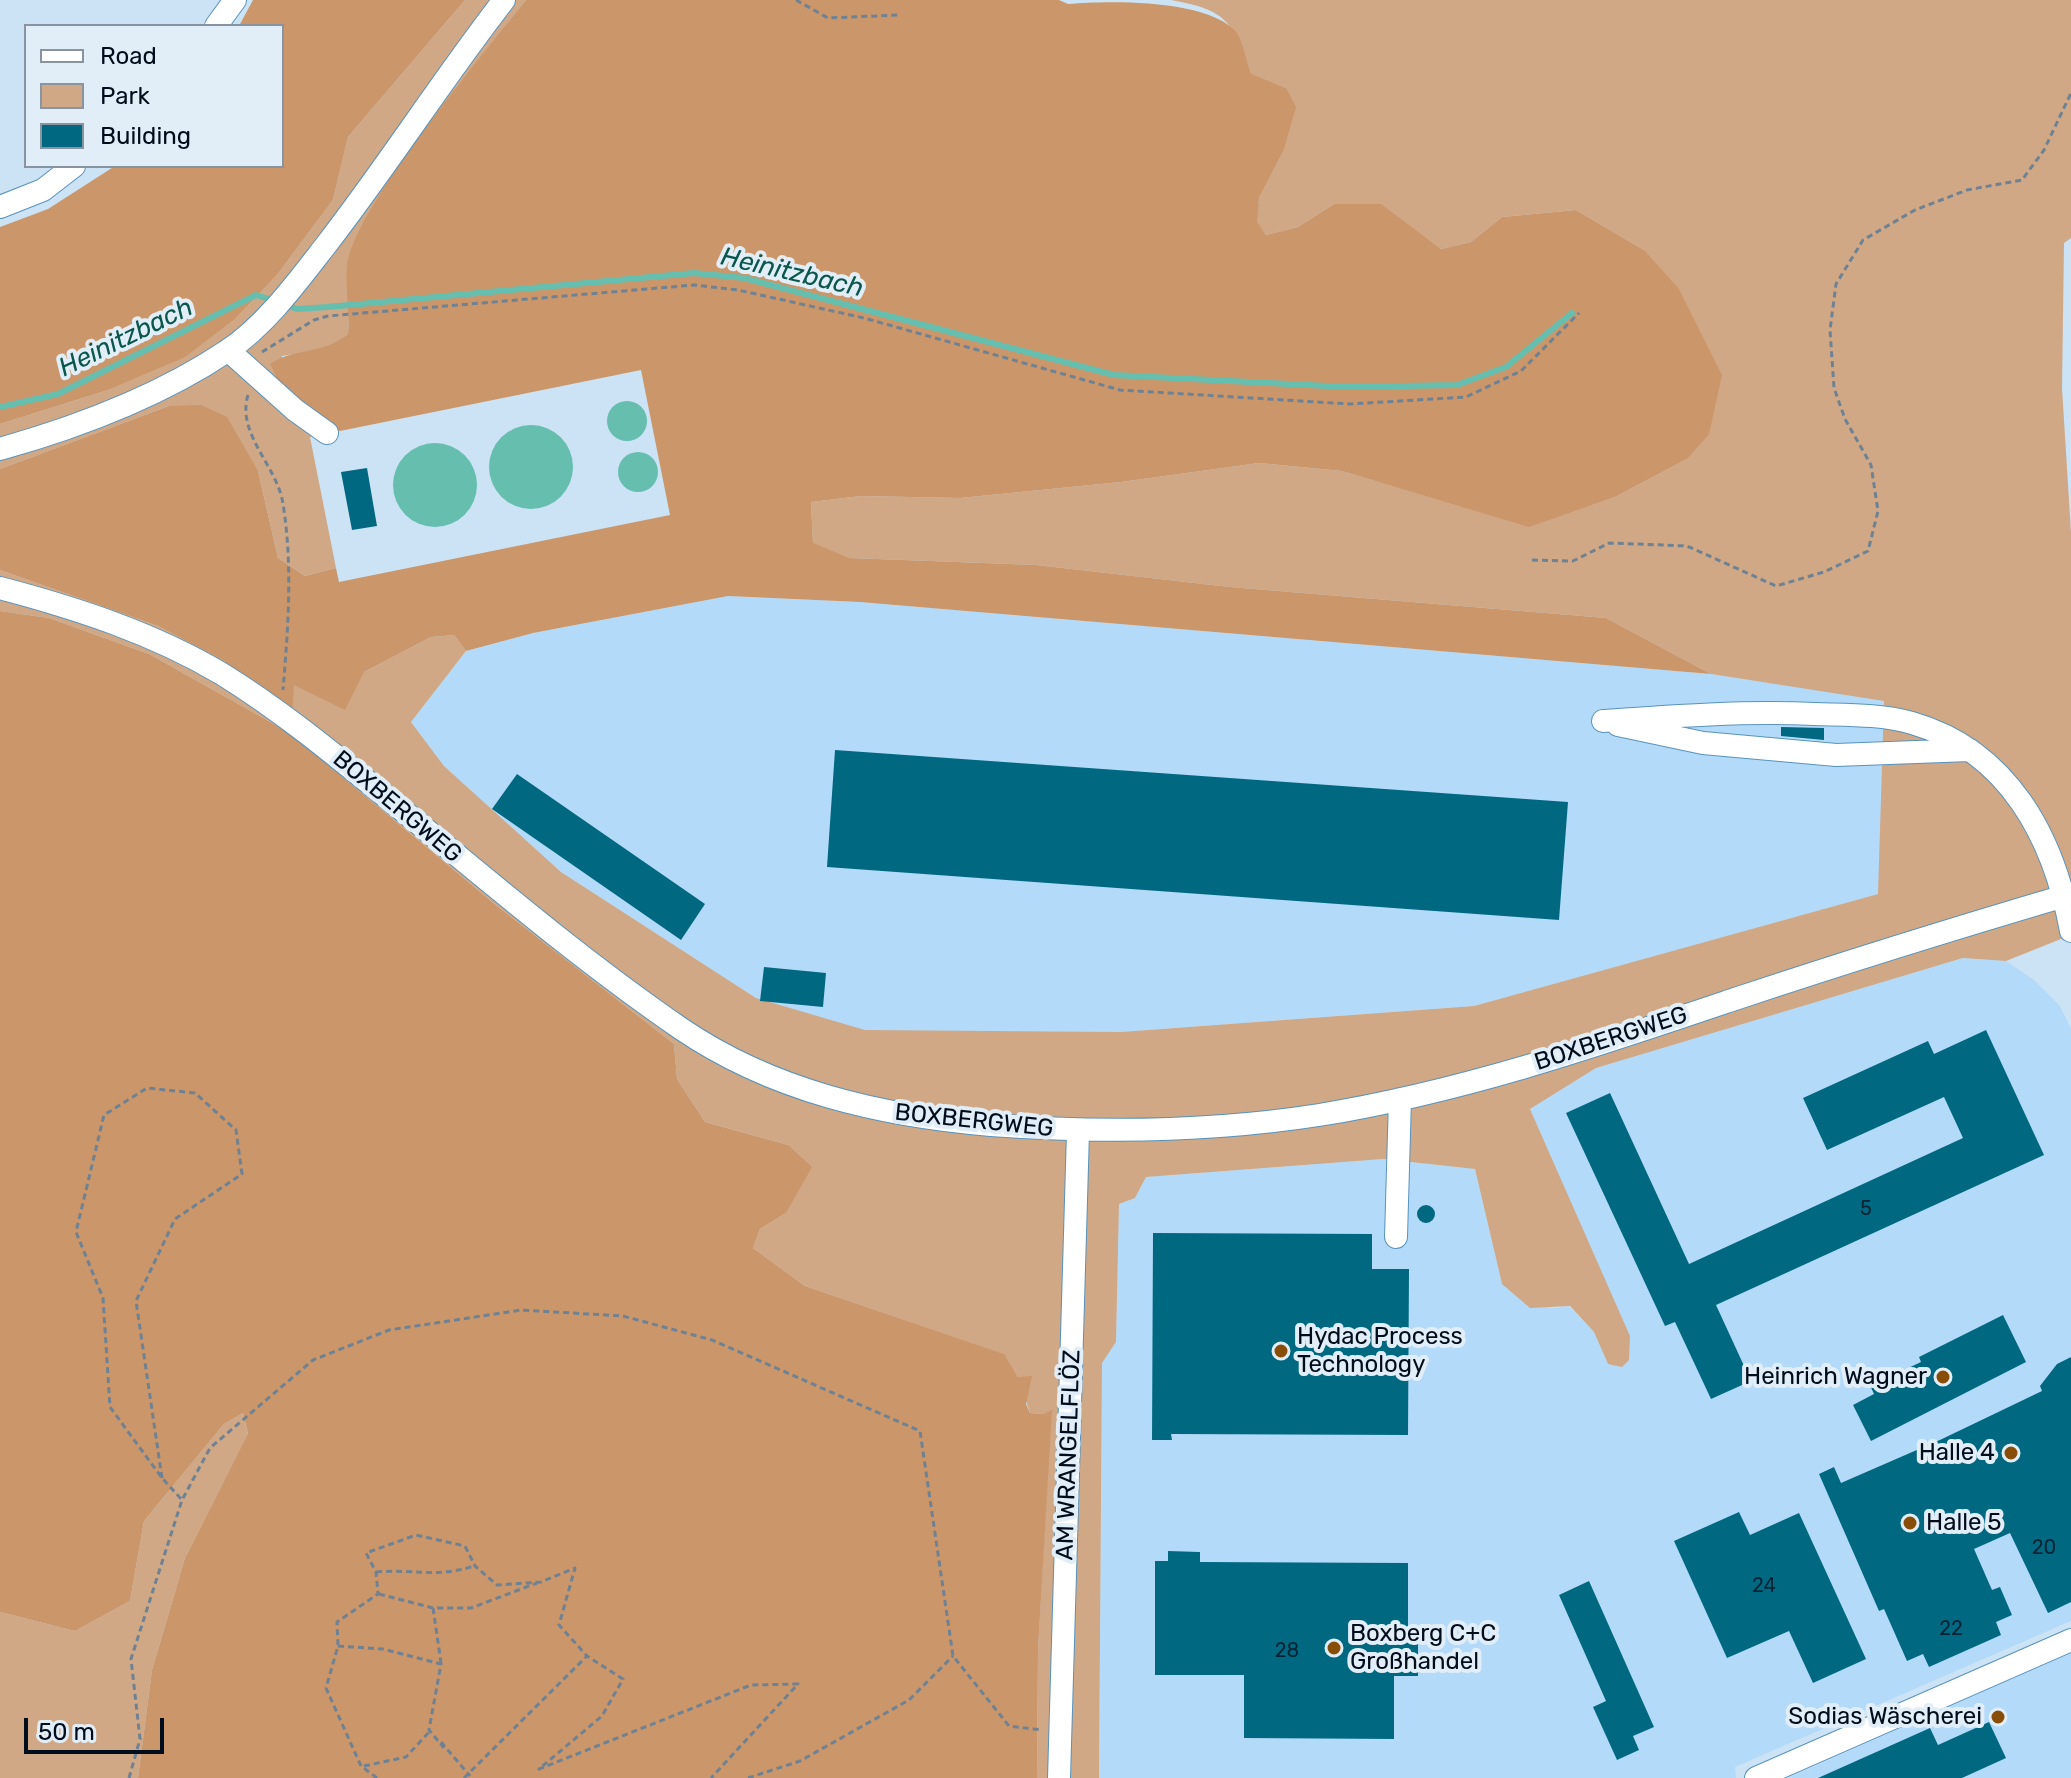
<!DOCTYPE html>
<meta charset="utf-8">
<style>
body{margin:0}
#map{position:relative;width:2071px;height:1778px;overflow:hidden;background:#cbe3f5;font-family:Rubik,sans-serif}
canvas{display:block}
.legend{position:absolute;left:24px;top:24px;width:260px;height:144px;box-sizing:border-box;background:#e2eef7;border:2px solid #8894a0;margin:0;padding:10px 14px;list-style:none;font-size:24px;color:#000d1d}
.legend li{display:flex;align-items:center;gap:16px;height:40px}
.legend b{width:40px;border:2px solid #8894a0}
.scale{position:absolute;left:24px;top:1718px;width:140px;height:36px;box-sizing:border-box;border:4px solid #000d1d;border-top:0;padding-left:10px;font-size:24px;line-height:28px;white-space:nowrap;color:#000d1d;-webkit-text-stroke:6px #e2eef7;paint-order:stroke}
</style>
<div id="map">
<canvas width="2071" height="1778"></canvas>
<ul class="legend">
<li><b style="height:10px;background:#fff"></b>Road</li>
<li><b style="height:22px;background:#d0a886"></b>Park</li>
<li><b style="height:22px;background:#006981"></b>Building</li>
</ul>
<div class="scale">50 m</div>
</div>
<script>
const ctx = document.querySelector('canvas').getContext('2d');
ctx.lineJoin = 'round';
function fill(path, color) { ctx.fillStyle = color; ctx.fill(path, 'evenodd'); }
function trace(path, color, width, dash) { ctx.strokeStyle = color; ctx.lineWidth = width; ctx.lineCap = dash ? 'butt' : 'round'; ctx.setLineDash(dash || []); ctx.stroke(path); }
function label(font, color, halo, rows, align = 'center') {
  ctx.font = font + ' Rubik,sans-serif'; ctx.lineWidth = 8; ctx.setLineDash([]); ctx.textBaseline = 'middle'; ctx.strokeStyle = halo; ctx.fillStyle = color; for (const [text, x, y, turn = 0] of rows) {
    ctx.save(); ctx.translate(x, y); ctx.rotate((+turn || 0) * Math.PI / 180); ctx.textAlign = isNaN(turn) ? turn : align; if (halo) ctx.strokeText(text, 0, 0); ctx.fillText(text, 0, 0); ctx.restore();
  }
}
const built = new Path2D(`
 M728,596L860,602L1711,674L1884,700L1879,894L1474,1006L1121,1032L865,1031L756,998L561,872L444,766L411,722L466,651L533,633Z
 M1963,958L2006,961L2034,980L2060,1006L2071,1029V1621L1735,1767L1736,1778H1099L1102,1363L1116,1342L1119,1204L1135,1198L1146,1177L1383,1159L1475,1169L1502,1284L1552,1308L1569,1306L1594,1332L1608,1364L1629,1336L1530,1109L1596,1068Z
 M2071,1652V1778H1788L2069,1653Z`);
const green = new Path2D(`
 M465,0H526L458,85L374,204L351,251L348,334L332,347L282,356V388L340,431L310,437L336,568L305,576L278,558L258,471L169,406L0,469V424L105,391L236,318L277,275L333,200L348,137Z
 M1171,0H2071V238L2064,243L2062,388L2071,533V935L2006,961L1963,958L1596,1068L1530,1109L1630,1336L1629,1360L1622,1367L1608,1364L1594,1332L1570,1306L1530,1308L1502,1284L1475,1169L1383,1159L1146,1177L1135,1198L1119,1204L1116,1342L1102,1363L1099,1778H1037L1038,1650L1051,1411L1043,1414L1030,1413L1018,1377L1003,1354L805,1286L753,1248L760,1229L786,1213L788,1145L705,1122L677,1079L674,1044L497,906L290,733L149,654L49,618L0,611V570L158,626L224,661L291,715L293,685L364,672L431,637L454,635L466,651L411,722L444,766L561,872L756,998L865,1030L1121,1032L1474,1006L1878,894L1884,701L1711,674L1606,618L1230,587L1036,565L850,558L813,544L811,502L861,496L960,498L1121,482L1259,463L1342,471L1529,526L1615,497L1687,459L1644,250L1576,210L1502,217L1471,242L1441,249L1420,234L1334,204L1298,227L1266,235L1256,222L1259,198L1283,152L1286,88L1251,75C1233,22 1228,10 1171,0Z
 M243,1413L248,1435L185,1558L152,1670L138,1778H0V1612L75,1631L130,1601L144,1521L224,1424Z`);
const forest = new Path2D(`
 M253,0H465L348,137L333,200L277,275L236,318L185,357L105,391L0,424V227L48,209L115,166H282V26H239Z
 M526,0H1059L1068,4C1114,0 1211,0 1237,33C1244,45 1246,62 1251,74L1286,88L1296,107L1283,152L1259,198L1257,222L1266,235L1298,227L1334,204H1381L1441,249L1471,242L1502,217L1576,210L1644,250L1679,289L1722,375L1709,434L1687,459L1615,497L1529,527L1342,471L1259,463L1121,482L960,498L861,496L811,502L813,543L850,558L1036,565L1230,587L1606,618L1711,674L860,602L728,596L533,633L466,651L454,635L431,637L364,672L345,710L294,685L292,716L224,661L158,626L0,570V469L169,406L201,405L227,417L258,471L278,558L305,576L336,568L339,582L670,515L641,370L340,431L282,388L270,364C297,346 321,356 348,334C350,311 345,288 347,266C353,209 486,50 526,0Z
 M0,611L49,618L149,654L290,733L497,906L674,1044L677,1079L705,1122L788,1145L812,1167L786,1213L760,1229L753,1248L805,1286L1004,1354L1018,1377L1032,1376L1026,1404L1030,1413L1043,1414L1052,1410L1038,1650L1037,1778H138L152,1670L185,1558L248,1434L243,1413L224,1424L144,1521L130,1601L75,1631L0,1612Z`);
const water = new Path2D(`
 M607 421a20 20 0 1 1 40 0a20 20 0 1 1-40 0Z
 M489 467a42 42 0 1 1 84 0a42 42 0 1 1-84 0Z
 M393 485a42 42 0 1 1 84 0a42 42 0 1 1-84 0Z
 M618 472a20 20 0 1 1 40 0a20 20 0 1 1-40 0Z`);
const stream = new Path2D(`
 M285,305L297,309L328,307L694,273L744,278L1114,375L1347,387L1457,385L1506,367L1572,313
 M0,407L58,394L256,295L275,301`);
const building = new Path2D(`
 M367,468L377,526L352,530L341,472Z
 M1781,727L1824,728V740L1781,736Z
 M835,750L1568,802L1559,920L827,867Z
 M517,774L705,904L681,940L492,809Z
 M764,967L826,973L823,1007L760,1001Z
 M1986,1030L2044,1155L1716,1305L1751,1381L1711,1399L1675,1322L1665,1326L1566,1113L1610,1093L1689,1264L1963,1138L1944,1097L1827,1150L1803,1098L1928,1041L1934,1054Z
 M1417 1214a9 9 0 1 1 18 0a9 9 0 1 1-18 0Z
 M1153,1233L1372,1234V1269H1409L1408,1435L1171,1434L1172,1440H1152Z
 M2003,1315L2026,1362L1871,1441L1853,1405L1874,1394L1868,1381L1883,1374L1885,1379L1921,1362L1919,1357Z
 M2071,1357V1602L2048,1613L2010,1533L1974,1549L1992,1590L2000,1587L2012,1615L1996,1622L2001,1635L1929,1667L1923,1654L1907,1661L1884,1609L1879,1611L1819,1474L1834,1467L1841,1483L1942,1439L2042,1391L2040,1386L2057,1364Z
 M1739,1512L1750,1535L1799,1513L1866,1659L1813,1683L1789,1631L1727,1658L1674,1541Z
 M1168,1551L1200,1552V1562L1408,1563V1627H1418V1676H1394V1739L1244,1738V1675H1155V1561H1168Z
 M1589,1581L1654,1727L1633,1736L1639,1750L1617,1760L1593,1707L1606,1701L1559,1595Z
 M1989,1722L2006,1758L1962,1778H1818L1930,1728L1938,1745Z`);
const path = new Path2D(`
 M796,0L828,18L898,15
 M262,352L314,320L328,316L694,285L738,290L864,318L1120,390L1350,404L1466,397L1521,371L1579,313
 M248,395C236,434 278,467 283,504C293,565 288,629 283,690
 M1532,560L1573,561L1609,543L1687,546L1776,586L1824,572L1868,551L1878,511L1871,465L1845,419L1834,388L1830,330L1836,284L1863,240L1915,210L1967,190L2022,180L2044,150L2071,93
 M162,1478L136,1301L175,1219L242,1174L236,1130L195,1093L147,1088L104,1115L76,1232L103,1298L110,1407L162,1478L182,1500
 M376,1572C414,1569 437,1578 474,1566
 M379,1594L433,1608H471L537,1583
 M433,1608L441,1663
 M338,1646L383,1649L441,1664L429,1730L444,1748
 M441,1742L470,1776
 M364,1766L406,1757L430,1731
 M129,1778L140,1739L131,1659L182,1500L210,1448L313,1360L389,1330L521,1310L623,1316L712,1340L920,1431L953,1656L1009,1726L1042,1730
 M377,1778L361,1766L326,1688L338,1646L337,1622L378,1594L376,1572L366,1553L416,1535L465,1546L475,1566L497,1585L541,1582L575,1568L559,1625L587,1656L623,1679L602,1716L539,1769L751,1685L798,1684L711,1778
 M464,1778L587,1656
 M748,1778L800,1761L909,1700L953,1656`);
const minor = new Path2D(`
 M216,26L235,0
 M0,207L43,190L74,166
 M228,350L295,410L327,433
 M0,449C78,427 160,396 227,351C266,325 298,281 326,245C388,165 442,80 504,0
 M0,588C76,608 153,633 222,674C290,716 350,768 412,818C499,890 587,964 680,1028C772,1091 882,1116 991,1125C1101,1133 1210,1132 1319,1115C1462,1092 1599,1045 1735,999C1846,962 1959,927 2071,894
 M1603,721C1674,716 1744,711 1815,714C1847,715 1881,714 1912,723C2009,751 2054,838 2071,931
 M1618,725L1703,743L1836,755L1970,750
 M1396,1237L1400,1099
 M1059,1778L1078,1132
 M1756,1778L2071,1640`);
const markers = [
 [1281,1351,8,"#884d06"],
 [1943,1377,8,"#884d06"],
 [2011,1453,8,"#884d06"],
 [1910,1523,8,"#884d06"],
 [1334,1648,8,"#884d06"],
 [1998,1717,8,"#884d06"]
];
const numberNames = [
 ["5",1866,1209],
 ["20",2044,1548],
 ["24",1764,1586],
 ["22",1951,1629],
 ["28",1287,1651]
];
const streetNames = [
 ["BOXBERGWEG",397,807,40],
 ["BOXBERGWEG",1611,1039,-18],
 ["BOXBERGWEG",974,1121,6],
 ["AM WRANGELFLÖZ",1069,1455,-88]
];
const poiNames = [
 ["Hydac Process",1297,1337],
 ["Technology",1297,1365],
 ["Heinrich Wagner",1927,1377,"right"],
 ["Halle 4",1995,1453,"right"],
 ["Halle 5",1926,1523],
 ["Boxberg C+C",1350,1634],
 ["Großhandel",1350,1662],
 ["Sodias Wäscherei",1982,1717,"right"]
];
const waterNames = [
 ["Heinitzbach",792,273,13],
 ["Heinitzbach",126,338,-26]
];
fill(built, '#b3dbf9');
fill(green, '#d0a886');
fill(forest, '#cb9669');
fill(water, '#66beaf');
trace(stream, '#66beaf', 6);
fill(building, '#006981');
trace(minor, '#5893bd', 24);
trace(path, '#6f8293', 3, [6, 4]);
trace(minor, '#fff', 22);
for (const [x, y, r, color] of markers) { const dot = new Path2D(); dot.arc(x, y, r, 0, 2 * Math.PI); ctx.fillStyle = color; ctx.fill(dot); trace(dot, '#e2eef7', 3); }
label('20px', '#002436', null, numberNames);
label('24px', '#000d1d', '#e2eef7', streetNames);
label('24px', '#000d1d', '#e2eef7', poiNames, 'left');
label('italic 26px', '#0a574d', '#e2eef7', waterNames);
</script>
